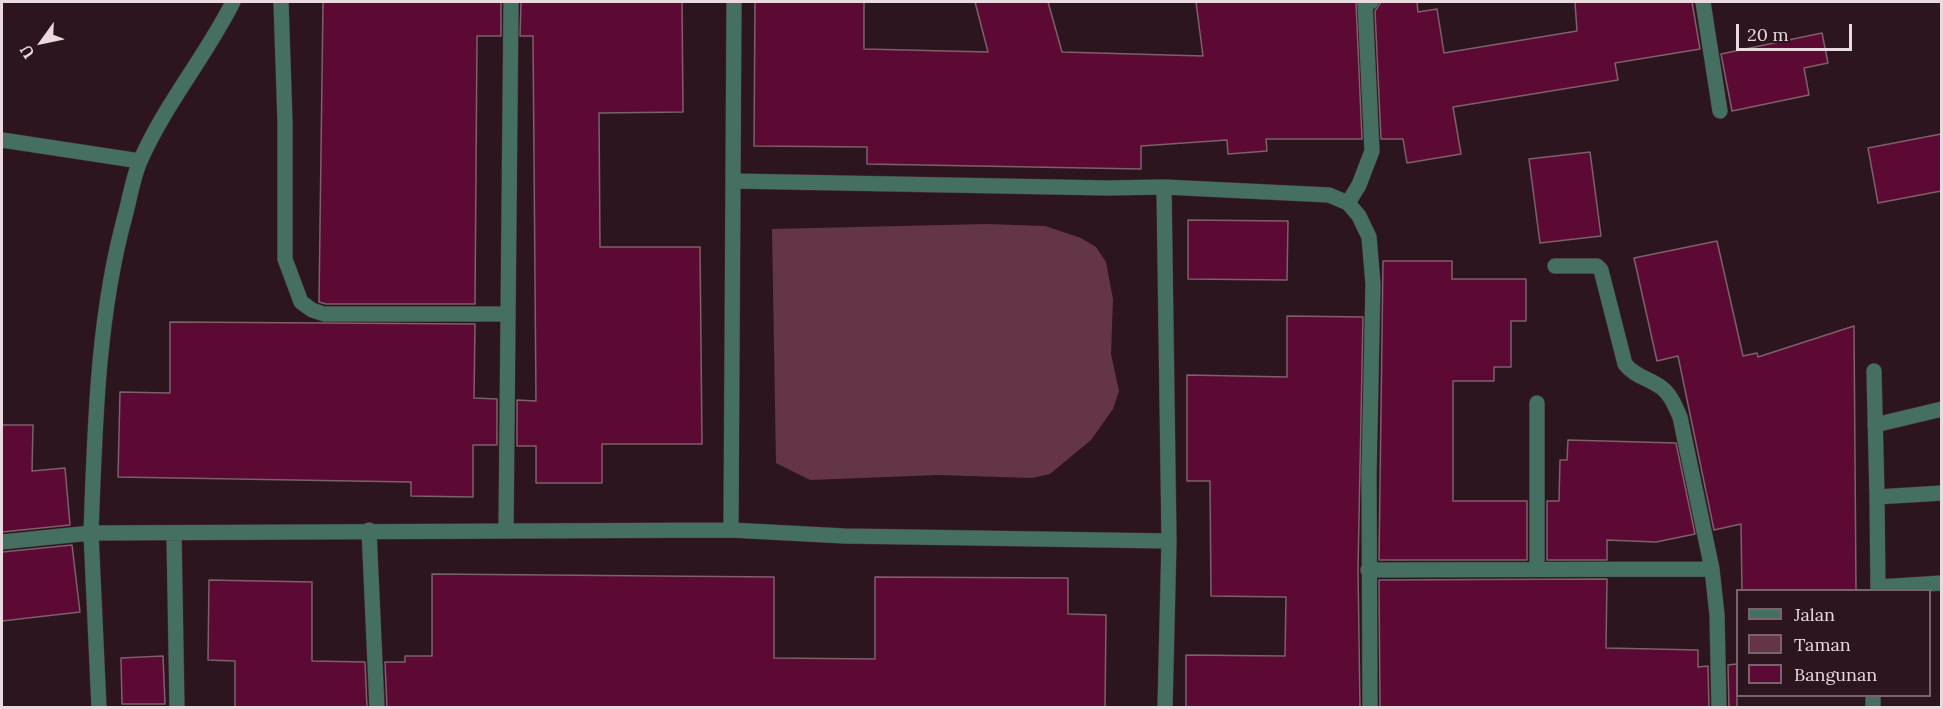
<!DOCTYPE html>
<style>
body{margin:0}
#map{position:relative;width:1943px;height:709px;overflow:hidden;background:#2d151f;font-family:Lora,serif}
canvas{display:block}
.frame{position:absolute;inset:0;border:3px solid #ead9df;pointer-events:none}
.legend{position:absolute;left:1736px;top:589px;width:195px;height:108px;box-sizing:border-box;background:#2d151f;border:2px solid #79636c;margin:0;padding:8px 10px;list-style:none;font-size:18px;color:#ead9df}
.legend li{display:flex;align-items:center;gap:12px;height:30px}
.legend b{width:30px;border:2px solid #79636c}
.north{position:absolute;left:12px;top:12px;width:60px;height:60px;-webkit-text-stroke:4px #2d151f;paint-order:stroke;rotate:237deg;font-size:16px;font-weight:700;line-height:24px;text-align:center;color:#ead9df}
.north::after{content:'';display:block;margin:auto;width:21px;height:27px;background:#ead9df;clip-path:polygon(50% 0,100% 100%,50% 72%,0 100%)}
.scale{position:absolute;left:1736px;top:24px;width:116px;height:27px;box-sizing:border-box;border:3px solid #ead9df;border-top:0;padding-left:8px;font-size:18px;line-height:21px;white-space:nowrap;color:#ead9df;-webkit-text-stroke:4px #2d151f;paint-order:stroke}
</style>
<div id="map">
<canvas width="1943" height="709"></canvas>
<div class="frame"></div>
<ul class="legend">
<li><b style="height:8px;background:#446f61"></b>Jalan</li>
<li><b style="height:16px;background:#643547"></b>Taman</li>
<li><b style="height:16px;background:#5c0a34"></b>Bangunan</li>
</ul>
<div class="north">U</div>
<div class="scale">20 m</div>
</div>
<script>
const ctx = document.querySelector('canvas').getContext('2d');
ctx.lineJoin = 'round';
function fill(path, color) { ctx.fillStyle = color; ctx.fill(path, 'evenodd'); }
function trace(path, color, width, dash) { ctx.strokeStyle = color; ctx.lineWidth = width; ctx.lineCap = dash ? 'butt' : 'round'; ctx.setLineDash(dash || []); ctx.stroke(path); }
const green = new Path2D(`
 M987,224L1045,226L1081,238L1096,247L1106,262L1113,299L1111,354L1119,391L1113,409L1091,440L1050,474L1032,478L938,475L810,480L776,463L772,229Z`);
const building = new Path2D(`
 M323,2H501V36H477L475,304H326L319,302Z
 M521,2H682L683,112L599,113L600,247H700L702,444H602V483H536V446H517V400L536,401L533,36H520Z
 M755,2H864V49L988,52L975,2H1048L1062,52L1203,56L1196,2H1356L1362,139H1266L1267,151L1228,154L1227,140L1141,146V169L867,164V147L754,146Z
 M1381,2H1417L1418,12L1437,9L1444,53L1577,31L1575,2H1692L1700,49L1615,63L1618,80L1453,107L1461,154L1407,163L1403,139H1381L1375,11Z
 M1822,33L1828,63L1804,68L1809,95L1732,111L1721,54Z
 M1941,134V191L1878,203L1868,148Z
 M1590,152L1601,236L1540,243L1529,159Z
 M1188,220L1288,221L1287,280L1188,279Z
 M1717,241L1743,356L1757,353L1758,357L1854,326L1856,591H1742L1741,524L1714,530L1678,356L1657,361L1634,258Z
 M1383,261H1452V279H1526V321H1511V367H1494V381H1453V501H1527V560H1379Z
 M1287,316L1363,317L1358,569L1360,708H1186V655L1285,656L1286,597L1211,596L1210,481H1187V375L1287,377Z
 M170,322L475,324L474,398L497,399V445H473V497L411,496V482L118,477L120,392L170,393Z
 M2,425H33L32,471L65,468L70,525L2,532Z
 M1568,440L1676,443L1695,534L1656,542L1607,540V560H1547V501H1559L1560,460H1567Z
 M72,545L80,612L2,621V552Z
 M432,574L774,577V658L875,659V577L1068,578V614L1106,615L1105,708H387L385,662H405V656H432Z
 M1607,579L1606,648L1698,650V667L1708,666L1709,708H1380L1379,580Z
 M209,580L312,582V661L365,662L367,708H235V661L208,660Z
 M163,656L165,704H122L121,658Z
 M1737,664V708H1729L1728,665Z`);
const minor = new Path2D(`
 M233,2C206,56 166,103 141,159C133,176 130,198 125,216C97,319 95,427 91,533L731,530L844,536L1169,541
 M281,2L285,122V259L301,302L312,310L324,314H508
 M1703,2L1720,111
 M2,140L140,161
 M733,181L1108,188L1164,187L1169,541L1165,708
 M1164,187L1329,195L1348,203L1359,216L1369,237L1373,284L1369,474L1370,708
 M1348,203L1359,185L1372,151L1365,3L1371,2
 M1555,266H1597L1601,270L1625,364C1635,377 1649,378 1662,388C1671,395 1675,406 1680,417L1712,569L1717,615L1719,708
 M1874,371L1877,497
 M1875,425L1942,409
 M369,530L377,708
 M506,530L511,2
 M731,530L734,2
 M174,534L177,708
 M2,542L91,533L99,708
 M1537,568V403
 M1368,570L1712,569
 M1878,587L1942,583
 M1878,590L1877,497L1942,493
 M1873,708V696`);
fill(green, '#643547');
fill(building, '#5c0a34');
trace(building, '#7d606a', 1.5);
trace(minor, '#47303a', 16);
trace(minor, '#446f61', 15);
</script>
